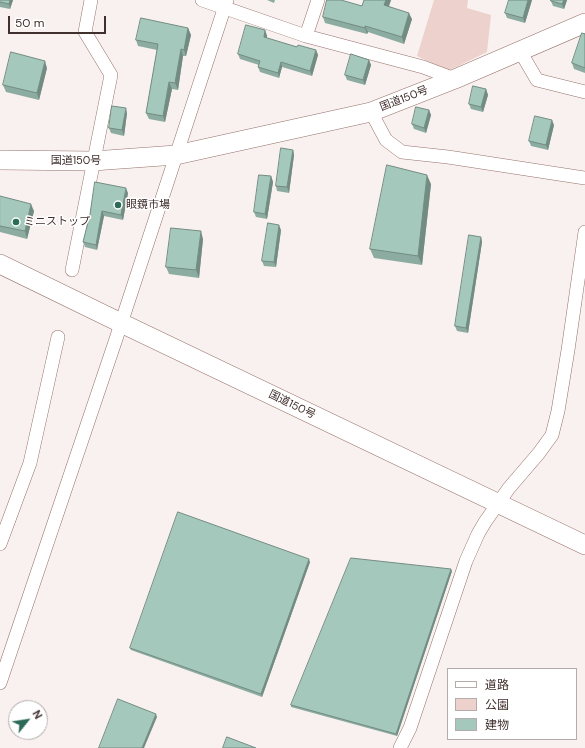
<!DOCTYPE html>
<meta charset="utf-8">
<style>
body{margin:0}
#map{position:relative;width:585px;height:748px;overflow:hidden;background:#f9f1ef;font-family:"DM Sans","Noto Sans JP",sans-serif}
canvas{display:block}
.legend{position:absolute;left:447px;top:668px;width:130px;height:72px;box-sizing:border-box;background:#fff;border:1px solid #b3acab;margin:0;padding:5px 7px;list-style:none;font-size:12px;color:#40302d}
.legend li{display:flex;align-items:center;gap:8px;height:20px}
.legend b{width:20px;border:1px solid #b3acab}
.north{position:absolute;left:8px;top:700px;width:40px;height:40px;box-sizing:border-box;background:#fff;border:1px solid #b3acab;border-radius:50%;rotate:60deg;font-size:11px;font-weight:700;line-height:16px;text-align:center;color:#40302d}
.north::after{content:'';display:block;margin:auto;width:14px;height:18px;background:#2c6b58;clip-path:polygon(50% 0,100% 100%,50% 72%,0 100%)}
.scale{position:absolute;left:8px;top:16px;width:98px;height:18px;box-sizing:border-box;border:2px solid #40302d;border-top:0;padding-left:5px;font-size:12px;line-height:14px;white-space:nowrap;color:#40302d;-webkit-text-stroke:3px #fff;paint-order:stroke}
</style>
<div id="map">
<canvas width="585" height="748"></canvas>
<ul class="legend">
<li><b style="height:5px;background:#fff"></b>道路</li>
<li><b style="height:11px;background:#edd1cc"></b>公園</li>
<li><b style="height:11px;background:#a4c8bb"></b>建物</li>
</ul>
<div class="north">N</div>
<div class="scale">50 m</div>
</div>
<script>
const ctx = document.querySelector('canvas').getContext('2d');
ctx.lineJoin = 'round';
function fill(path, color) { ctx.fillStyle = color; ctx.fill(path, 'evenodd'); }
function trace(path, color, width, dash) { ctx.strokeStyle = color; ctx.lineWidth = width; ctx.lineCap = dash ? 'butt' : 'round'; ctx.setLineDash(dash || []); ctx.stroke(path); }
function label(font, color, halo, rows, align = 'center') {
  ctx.font = font + ' "DM Sans","Noto Sans JP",sans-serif'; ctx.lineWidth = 3; ctx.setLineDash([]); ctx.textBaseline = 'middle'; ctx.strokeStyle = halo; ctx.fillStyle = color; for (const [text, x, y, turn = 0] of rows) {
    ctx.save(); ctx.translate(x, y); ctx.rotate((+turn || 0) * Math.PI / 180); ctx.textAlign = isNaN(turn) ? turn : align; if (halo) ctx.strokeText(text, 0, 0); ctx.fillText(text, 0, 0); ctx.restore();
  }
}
const green = new Path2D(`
 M434,0H468L467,8L491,15L487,52L448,71L417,56Z`);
const minor = new Path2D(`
 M202,0L306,36L423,67L455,79
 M306,36L318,0
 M520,51L537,80L585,92
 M371,112L386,140L402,152L448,157L585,178
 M72,270L111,75L85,32L91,0
 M0,544L30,463L58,337
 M0,683L116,339L227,0
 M400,748L410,728L466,561L478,534L485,522L509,488L539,453L552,435L558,411L568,350L585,232`);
const highway = new Path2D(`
 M0,160L93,161L176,155L371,112L455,79L585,23
 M0,264L121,323L585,545`);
const wall = new Path2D(`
 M0,0H13L10,9L0,7Z
 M267,0H275L274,3Z
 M391,0L389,6L412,19L404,44L368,32L367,34L325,23L323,17L362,6Z
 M532,0L525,23L507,18L505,13Z
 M550,0H567L564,9L553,6L551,1Z
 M188,28L191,35L186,56H183L178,90L172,89L165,122L149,119L146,113L157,50L138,46L136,40Z
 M265,30L267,36V38L297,47L316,50L318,55L312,76L282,67L279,78L260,72L258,67L259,65L240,59L238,54Z
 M585,34V73L574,69L572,63Z
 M369,60L371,65L365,85L347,80L345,75Z
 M47,68L39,100L6,92L3,85Z
 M486,89L488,95L483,112L471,109L469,104Z
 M429,110L431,115L426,133L414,129L412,124Z
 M127,113L124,136L111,133L109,128Z
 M554,125L548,150L531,146L529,141Z
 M293,150L294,155L289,193L277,191L276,186Z
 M271,176L273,182L267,219L256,217L254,212Z
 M431,184L422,265L374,258L370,249Z
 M128,193L123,220L104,216L97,250L85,247L83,242L90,214Z
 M0,196L34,211L27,239L0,232Z
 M281,230L276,267L264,266L262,261Z
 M481,237L482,242L468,333L457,331L455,326Z
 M203,239L199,278L169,274L166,267Z
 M310,562L262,697L131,650L130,648Z
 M452,571L397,736L291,707V705Z`);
const shadedWall = new Path2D(`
 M10,0H13L10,9L9,4Z
 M386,0H391L387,11L384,5Z
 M528,0H532L525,23L523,18Z
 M564,0H567L564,9L562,4Z
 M409,13L412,19L404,44L402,37Z
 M365,26L368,32L367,34L365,28Z
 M188,28L191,35L186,56L184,50Z
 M265,30L267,36L266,42L264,37Z
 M181,49L183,56L178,90L175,83Z
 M316,50L318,55L312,76L310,71Z
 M369,60L371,65L365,85L363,80Z
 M45,61L47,68L39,100L37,93Z
 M281,62L282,67L279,78L278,73Z
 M169,82L172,89L165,122L163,116Z
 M486,89L488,95L483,112L481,107Z
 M126,108L127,113L124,136L122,130Z
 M429,110L431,115L426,133L424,128Z
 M552,120L554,125L548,150L546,145Z
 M293,150L294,155L289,193L287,187Z
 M427,175L431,184L422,265L418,256Z
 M271,176L273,182L267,219L265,214Z
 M126,188L128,193L123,220L121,215Z
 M31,204L34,211L27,239L25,231Z
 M102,211L104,216L97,250L96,245Z
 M279,225L281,230L276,267L274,262Z
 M201,231L203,239L199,278L196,270Z
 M481,237L482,242L468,333L466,328Z
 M309,559L310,562L262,697L261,694Z
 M451,569L452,571L397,736L396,734Z
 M156,714L157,717L144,748H142Z`);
const building = new Path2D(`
 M0,0H10L9,4L0,2Z
 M327,0H341L362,6L364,0H386L384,5L409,13L402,37L365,26V28L323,17Z
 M509,0H528L523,18L505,13Z
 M551,0H564L562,4L551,1Z
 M141,18L188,28L184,50L181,49L175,83L169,82L163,116L146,113L158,44L136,40Z
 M246,25L265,30L264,37L297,47L298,45L316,50L310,71L281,62L278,73L258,67L260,61L238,54Z
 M582,33L585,34V68L572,63Z
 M11,52L45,61L37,93L3,85Z
 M351,54L369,60L363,80L345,75Z
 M473,86L486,89L481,107L469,104Z
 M112,106L126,108L122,130L109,128Z
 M416,107L429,110L424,128L412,124Z
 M535,116L552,120L546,145L529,141Z
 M281,148L293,150L287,187L276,186Z
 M387,165L427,175L418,256L370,249Z
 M259,175L271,176L265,214L254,212Z
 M95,182L126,188L121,215L102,211L96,245L83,242L90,214Z
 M0,196L31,204L25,231L0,226Z
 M268,223L279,225L274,262L262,261Z
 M171,228L201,231L196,270L166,267Z
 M469,235L481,237L466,328L455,326Z
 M178,512L309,559L261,694L130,648Z
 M351,558L451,569L396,734L291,705Z
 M118,699L156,714L142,748H99Z
 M227,737L256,748H223Z`);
const markers = [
 [118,205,4,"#2c6b58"],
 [16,222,4,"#2c6b58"]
];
const streetNames = [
 ["国道150号",404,99,-21],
 ["国道150号",76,161],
 ["国道150号",292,405,26]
];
const poiNames = [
 ["眼鏡市場",126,205],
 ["ミニストップ",24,222]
];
fill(green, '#edd1cc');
trace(minor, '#96726b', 14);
trace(highway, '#96726b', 20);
trace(minor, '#fff', 13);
trace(highway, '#fff', 19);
fill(wall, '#8daca1');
fill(shadedWall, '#738c83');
fill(building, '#a4c8bb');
trace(building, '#738c83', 1);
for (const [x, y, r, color] of markers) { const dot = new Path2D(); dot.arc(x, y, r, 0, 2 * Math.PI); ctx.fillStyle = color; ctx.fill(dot); trace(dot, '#fff', 1.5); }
label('11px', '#40302d', '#fff', streetNames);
label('11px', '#40302d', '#fff', poiNames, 'left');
</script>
